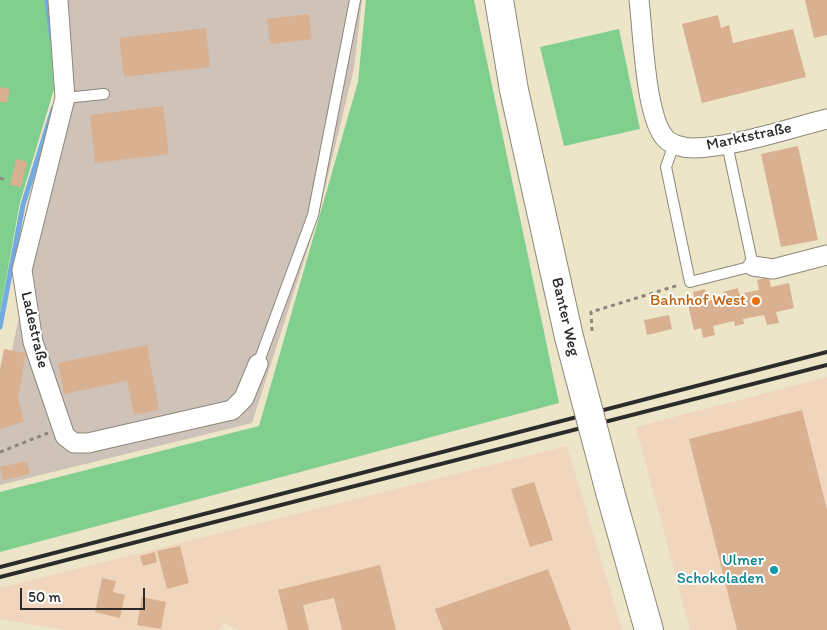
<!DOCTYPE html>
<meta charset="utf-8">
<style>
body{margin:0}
#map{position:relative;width:827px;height:630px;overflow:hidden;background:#ece5c7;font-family:Itim,sans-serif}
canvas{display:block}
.scale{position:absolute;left:20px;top:588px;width:125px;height:22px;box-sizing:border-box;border:2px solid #2b2b2b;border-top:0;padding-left:6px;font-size:15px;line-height:18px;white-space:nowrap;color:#2b2b2b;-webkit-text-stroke:4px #fff;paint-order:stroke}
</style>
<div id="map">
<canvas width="827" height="630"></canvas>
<div class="scale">50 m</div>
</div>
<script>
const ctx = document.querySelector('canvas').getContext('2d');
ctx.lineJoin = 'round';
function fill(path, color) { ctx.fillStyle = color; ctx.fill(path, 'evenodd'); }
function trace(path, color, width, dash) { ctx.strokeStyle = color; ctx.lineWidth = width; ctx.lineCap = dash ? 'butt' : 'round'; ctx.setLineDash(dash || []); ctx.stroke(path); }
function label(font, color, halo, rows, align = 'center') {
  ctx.font = font + ' Itim,sans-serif'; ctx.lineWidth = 4; ctx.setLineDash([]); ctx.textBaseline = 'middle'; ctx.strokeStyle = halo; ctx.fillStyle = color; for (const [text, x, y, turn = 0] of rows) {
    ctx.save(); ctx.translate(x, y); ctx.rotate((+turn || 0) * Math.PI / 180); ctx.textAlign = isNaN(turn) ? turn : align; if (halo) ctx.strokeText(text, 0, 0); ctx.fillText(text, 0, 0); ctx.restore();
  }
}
const built = new Path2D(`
 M827,377V630H690L636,427Z
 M567,446L622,630H239L224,623L219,630H64L0,619V588Z`);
const industrial = new Path2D(`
 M67,0H362L354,68L318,217L252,423L0,485V407L28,274L71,93Z`);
const green = new Path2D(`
 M0,0H48L54,89L20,202L0,313Z
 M366,0H474L559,403L0,552V492L259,426L358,82Z
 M619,29L640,129L564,146L540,47Z`);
const stream = new Path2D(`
 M47,0L52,39
 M0,327L23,205L53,109`);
const building = new Path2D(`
 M805,0H827V35L814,38Z
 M309,14L312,39L270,44L267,19Z
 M718,15L721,28L729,25L733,43L793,29L806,77L702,103L682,24Z
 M206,28L210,67L124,77L119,38Z
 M0,87L10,89L7,103L0,102Z
 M163,106L169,154L95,163L90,115Z
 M798,146L818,240L781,247L761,154Z
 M16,159L27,162L21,187L10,185Z
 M769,277L771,287L789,283L794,308L776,312L779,323L767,325L764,315L743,319L744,324L735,326L734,321L713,326L715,335L703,338L701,328L694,330L688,305L695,303L693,292L705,289L707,301L724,297L723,292L738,288L739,294L759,290L757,280Z
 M669,315L672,329L647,335L644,320Z
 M147,345L159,410L134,415L127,381L64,394L58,363Z
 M4,349L26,353L18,399L24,422L0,429V369Z
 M802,410L827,510V630H737L689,439Z
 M27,461L30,474L3,480L0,467Z
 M534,482L553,540L530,547L511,489Z
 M180,546L189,583L167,589L157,551Z
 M155,552L157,562L143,566L140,556Z
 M380,565L396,630H342L334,598L303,605L309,630H288L278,590Z
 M548,569L571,630H443L435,609Z
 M102,578L116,581L113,592L125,595L120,618L95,612Z
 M142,597L166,602L161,629L137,625Z`);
const path = new Path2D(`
 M0,178L5,180
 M592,331L591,312L679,285
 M0,452L48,433`);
const lane = new Path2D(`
 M65,98L104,94
 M674,144L666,167L690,282L753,266L727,144
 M258,364L313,215L355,0`);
const street = new Path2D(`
 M58,0L65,98L22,270L33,342L65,436L74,443H88L232,410L244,398L258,364
 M639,0C643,31 645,116 665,138C671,145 684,148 693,148C734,147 787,129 827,119
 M753,266L773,269L827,255`);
const secondary = new Path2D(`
 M499,0L514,90L569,337
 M610,492L649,630`);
const rail = new Path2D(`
 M0,567L827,352
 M0,577L827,365`);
const secondaryBridge = new Path2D(`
 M569,337L610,492`);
const markers = [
 [756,301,5,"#e8710a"],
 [774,570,5,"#0f9aa8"]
];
const streetNames = [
 ["Marktstraße",749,137,-12],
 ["Banter Weg",565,317,77],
 ["Ladestraße",34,330,77]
];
const foodNames = [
 ["Bahnhof West",746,301]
];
const cultureNames = [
 ["Ulmer",764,561],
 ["Schokoladen",764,579]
];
fill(built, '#f0d6bc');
fill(industrial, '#cec2b9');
fill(green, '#81cf8e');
trace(stream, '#73aae2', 5);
fill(building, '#dab190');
trace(lane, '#8c8879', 12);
trace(street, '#8c8879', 21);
trace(secondary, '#8c8879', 30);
trace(path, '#8c8879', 3, [4, 4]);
trace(lane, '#fff', 10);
trace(street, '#fff', 19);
trace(secondary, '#fff', 28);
trace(rail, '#2b2b2b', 4);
trace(secondaryBridge, '#8c8879', 30, []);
trace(secondaryBridge, '#fff', 28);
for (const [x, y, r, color] of markers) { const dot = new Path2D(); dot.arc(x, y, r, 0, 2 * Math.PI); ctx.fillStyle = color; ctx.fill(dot); trace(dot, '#fff', 2); }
label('16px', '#2b2b2b', '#fff', streetNames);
label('16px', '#c56008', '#fff', foodNames, 'right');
label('16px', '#0d838f', '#fff', cultureNames, 'right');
</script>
